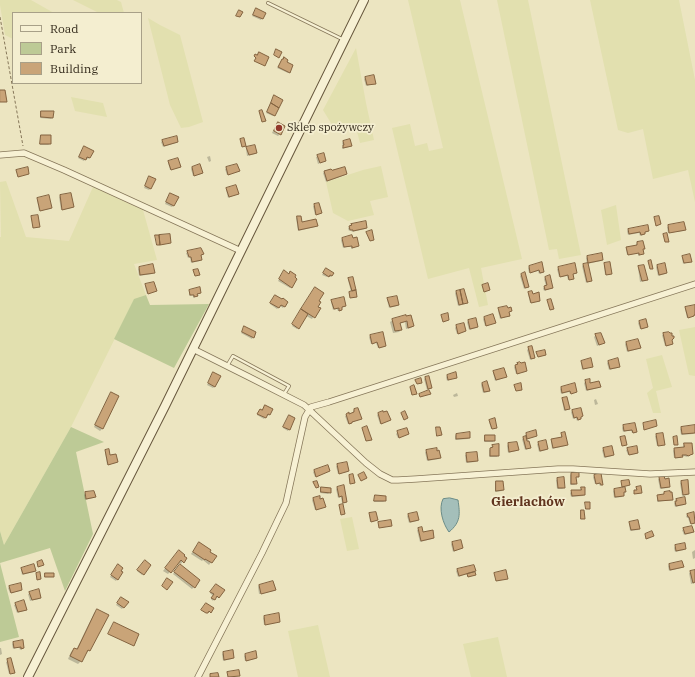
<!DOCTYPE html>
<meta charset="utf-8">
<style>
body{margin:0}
#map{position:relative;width:695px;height:677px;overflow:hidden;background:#ece5c1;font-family:"IBM Plex Serif",serif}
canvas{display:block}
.legend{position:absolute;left:12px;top:12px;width:130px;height:72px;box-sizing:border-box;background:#f4eed0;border:1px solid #a8a088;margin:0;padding:5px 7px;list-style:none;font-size:12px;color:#352c1d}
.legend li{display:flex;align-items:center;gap:8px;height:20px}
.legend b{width:20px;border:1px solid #a8a088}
</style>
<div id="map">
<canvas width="695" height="677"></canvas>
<ul class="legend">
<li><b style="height:5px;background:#f7f1d4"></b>Road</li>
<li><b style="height:11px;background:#bdca96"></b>Park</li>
<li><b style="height:11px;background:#c9a478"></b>Building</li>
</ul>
</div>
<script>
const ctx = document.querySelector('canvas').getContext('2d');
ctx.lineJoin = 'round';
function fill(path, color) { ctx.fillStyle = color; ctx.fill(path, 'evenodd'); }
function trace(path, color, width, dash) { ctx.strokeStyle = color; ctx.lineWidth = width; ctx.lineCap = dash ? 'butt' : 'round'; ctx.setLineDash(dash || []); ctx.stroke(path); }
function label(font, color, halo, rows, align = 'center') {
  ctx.font = font + ' "IBM Plex Serif",serif'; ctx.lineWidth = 3.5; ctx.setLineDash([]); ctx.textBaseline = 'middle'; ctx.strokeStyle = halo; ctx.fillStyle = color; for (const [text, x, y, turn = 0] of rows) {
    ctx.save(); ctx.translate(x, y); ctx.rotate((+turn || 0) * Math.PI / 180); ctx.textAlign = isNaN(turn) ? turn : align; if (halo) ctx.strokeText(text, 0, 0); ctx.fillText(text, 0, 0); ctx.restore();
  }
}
const farmland = new Path2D(`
 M0,0H31L54,13H13V39L5,35L0,5Z
 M73,0H117L121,2L124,13H99Z
 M408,0H460L522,259L481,268L488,305L479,307L469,268L428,279L392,128L410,124L415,146L427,143L429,151L443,148Z
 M497,0H528L581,255L559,259L557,249L549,250Z
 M590,0H679L695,80V202L688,170L653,179L643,129L628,133L618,130Z
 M148,18L160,25L180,35L203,122L189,127L181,128L170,105Z
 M356,48L366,103L374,140L360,143L355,124L337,133L323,110Z
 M71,97L103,103L107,117L75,111Z
 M381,166L388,197L370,201L374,215L348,221L333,213L326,182L363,170Z
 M6,181L26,237L69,241L93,187L143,210L157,260L134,264L146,295L134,300L71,427L4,545L0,531V237H1L0,182Z
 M616,205L621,240L607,245L601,210Z
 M695,327V376L689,375L679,330Z
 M662,355L672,387L656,391L661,413H653L647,393L653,388L646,359Z
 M352,517L359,549L347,551L340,519Z
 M318,625L330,677H298L288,631Z
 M498,637L507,677H471L463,644Z`);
const green = new Path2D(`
 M146,295L150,305L209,304L174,368L114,339L134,299Z
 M71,427L104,442L76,452L93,534L65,591L50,548L0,563L19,637L0,642V531L4,545Z`);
const water = new Path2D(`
 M450,498L458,500C460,514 461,522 449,532C443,524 438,508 443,499Z`);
const shadow = new Path2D(`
 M255,10L262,18L261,20L252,16Z
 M281,61L286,62L289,72L288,73L277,68Z
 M366,77L375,83L373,84L366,86L364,79Z
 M273,97L275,115L273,116L266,113Z
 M41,112L52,118L51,119L40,118V113Z
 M278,123L280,134L278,136L272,133L276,125Z
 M41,136H50V144L48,145H40V137Z
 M162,141L177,142L176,143L163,147L161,142Z
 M344,141L351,146L349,147L342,149V148L343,146L342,143Z
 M84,147L89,158L88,159L86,158L84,161L78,158Z
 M247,148L256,153L255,154L247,156L246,149Z
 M210,156L211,161L209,162L207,157Z
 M318,156L325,161L318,164L316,157Z
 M169,162L179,167L178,168L170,170L168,163Z
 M200,165L202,173L201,174L193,176L191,169L192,167Z
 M227,168L238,171L237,172L227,175L225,169Z
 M324,172L346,174L345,175L326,182L323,173Z
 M148,178L150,189L149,190L144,188Z
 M227,189L238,194L228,198L226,190Z
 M71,194L73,207L72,208L61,210L59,197L60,196Z
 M169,195L173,206L172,207L165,204Z
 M38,199L51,208L50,209L39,211L37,200Z
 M315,205L321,213L319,214L315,215L313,206Z
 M297,217H300L301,224L317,226L315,227L298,231L296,218Z
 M669,226L685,230L683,231L668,233L667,227Z
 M350,227L366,228L365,229L352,232L351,230L349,231L348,228Z
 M628,230L648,231L644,232V234L643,235L640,236L639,233L628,235L627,231Z
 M342,239L358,246L351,249V246L343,248L341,240Z
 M637,243L644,248L642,250L643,254L638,256V253L627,255L626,249L627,248L636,246V245Z
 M188,252L203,254L200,256L201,260L200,261L191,263L190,257L188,258L186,253Z
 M587,257L602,260L601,261L587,264L591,281L586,283L582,266L583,265L587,264L586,258Z
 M683,257L690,261L689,262L683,264L682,258Z
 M541,264L543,272L542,273L539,274L538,271L529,273L528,268L529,267Z
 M605,264L611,273L610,275H605L604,266Z
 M664,265L666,273L665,274L658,276L656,267L657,266Z
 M639,267L646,280L645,281L640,282L638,268Z
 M139,268L153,273L152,274L139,276L138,269Z
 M559,268L576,273L572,274L573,278L568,280L567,276L559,277L557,269Z
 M325,270L332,276L330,277L328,276L327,277L322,275Z
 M283,273L291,287L290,288L278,281Z
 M522,274L528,287L524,289L520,276Z
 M352,278L356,297L350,298L349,293L351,292L348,280Z
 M545,278L552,288L544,291L543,288L546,286L544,279Z
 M146,285L156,291L154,292L147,294L145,286Z
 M190,290L200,293L196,295L197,296L193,298V295L189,296V292Z
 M464,290L467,303L465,304L458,306L455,293L456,292Z
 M313,291L317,301V307L319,309L312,319L306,316L297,329L292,326Z
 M529,292L532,295L539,300L538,301L530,303L528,294Z
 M274,297L287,302L283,308L280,306L277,309L270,304Z
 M388,299L398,305L397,306L389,308L387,300Z
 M332,301L345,306L341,308V309L340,311H338L337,309L333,310L331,302Z
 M695,306V315L687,318L685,309L686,308Z
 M499,309L510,311L508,313V316L500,319L498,311Z
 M411,316L413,326L411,328L406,329L405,322L399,324L401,330L399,332L393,333L390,322L393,320Z
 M484,318L495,323L493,324L485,326L483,319Z
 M468,321L477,327L476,328L469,330L467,322Z
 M640,321L647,327L645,328L640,329L638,323Z
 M464,324L465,331L464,332L457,334L455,328L456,326Z
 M243,329L255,333L252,339L241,333Z
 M664,334L672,336V344L671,345L665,346L662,335Z
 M596,335L603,343L602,344L597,346L594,337Z
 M370,336L385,346L384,347L378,348L376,343L371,344L369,337Z
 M638,340L640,347L638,349L627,352L625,344L626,343Z
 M529,348L534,358L530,360L527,350Z
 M582,362L591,367L582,370L581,363Z
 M608,362L619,366L617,368L609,370L607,363Z
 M518,363L526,371L525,372L516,374L514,367Z
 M494,372L506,377L495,381L493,373Z
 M455,373L456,377L455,378L447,381L446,377L447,376Z
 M212,375L215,386L213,388L207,385Z
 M425,378L431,388L430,389L427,390L424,379Z
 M586,381L590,384L599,387L598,388L586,391L584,383Z
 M482,383L489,390L488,392L483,393L481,385Z
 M561,388L576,392L570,394L569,392L561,394L560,389Z
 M457,393L458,396L454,397L453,395Z
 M109,395L103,428L100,431L94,427Z
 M563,399L569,409L567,410L564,411L562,400Z
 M596,399L598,404L595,405L594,400Z
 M265,406L269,414L268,416L267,415L264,419L257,415L259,412L261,411Z
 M354,410L361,419L348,424L345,416L348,414V415L354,413L353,411Z
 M572,411L581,417L579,420L577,421L576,418L573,419L571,412Z
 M378,414L390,420L380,424L377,415Z
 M289,416V429L288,431L283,428Z
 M490,420L496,427L495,428L491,429L489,422Z
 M634,424L636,431L635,433H632L631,430L623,432L622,428L623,426Z
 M681,428L695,432L693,434L681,435L680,429Z
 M398,432L408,434L398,438L396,434Z
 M562,434L566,445L565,446L552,449L551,441L552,440L561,438V435Z
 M456,435L469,438L468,439L455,440V436Z
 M525,435L530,448L525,450L522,439L525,437Z
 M657,435L664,444L663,445L657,446L655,436Z
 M485,436L494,440L493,442H484V437Z
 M516,443L518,450L516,451L508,453L507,446L508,444Z
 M539,443L547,449L546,450L539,452L537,444Z
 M684,444L692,454L687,457L684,456H682L680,458H674L673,451L674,449L683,448V446Z
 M493,446L498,455L497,457H489V450L492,448L491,447Z
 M604,449L613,455L612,456L604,458L602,450Z
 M628,449L637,453L636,454L628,455L626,450Z
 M106,451L109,456L117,462L116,463L107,465L105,452Z
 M427,451L440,457L439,459L427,461L425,452Z
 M467,454L477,461L475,462L466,463L465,455Z
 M338,465L348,471L347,472L338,474L336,466Z
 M314,471H329L315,477L313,472Z
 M578,473V476L575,478L576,484L574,485H570V475L571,474Z
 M594,476L602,484L601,486H600L599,484H595L593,477Z
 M660,478L669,487L668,488L660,489L658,479Z
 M558,479L564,488L562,489H557L556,480Z
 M496,482H502L503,490L502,491L495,492V483Z
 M681,482L688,494L687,495L682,496L680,483Z
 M338,487L346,502L344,503H342L341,497L338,498L336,489Z
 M321,488L330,492L328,494L320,493V489Z
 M581,488H584V495L583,496L571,497L570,493L572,491H580Z
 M614,490L625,491L622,497L614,498L613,491Z
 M94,492L95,497L93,498L85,500L84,495L85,493Z
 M664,493L672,499L671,500L657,502V497L658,496L663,495V494Z
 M375,496L385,501L383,502H374V498Z
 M313,499L324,507L323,508L315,510L312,500Z
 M677,500L685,504L684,505L675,507L674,503Z
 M417,513L418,520L417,521L409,523L407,516L408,515Z
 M370,514L376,520L375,521L370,522L369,515Z
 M694,514L695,523L690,524L688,518H687L686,516L687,515Z
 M630,522L639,528L638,530L630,531L629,524Z
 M419,529L423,533L433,538L432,539L420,542L417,530Z
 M684,529L693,531L692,533L684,535L682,530Z
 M460,541L462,548L453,552L451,544L452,543Z
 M684,544L685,548L684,550L675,552L674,548L675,546Z
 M197,545L215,557L209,565L203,560L202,561L191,554Z
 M695,550V558L693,559L692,552Z
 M177,553L186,558L180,565L194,587L192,589L173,574L178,567L181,564L178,562L168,574L163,571Z
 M144,562L143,574L142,575L137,571Z
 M682,562L683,567L681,568L669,571L668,566L669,565Z
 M117,567L121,572L116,581L110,577Z
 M22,569L35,571L34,572L22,575L21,570Z
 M457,570L474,572L475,575L467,577V574L458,577L456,571Z
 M691,572L695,578V583L691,584L689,573Z
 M273,582L275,590L274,591L259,594L258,587L259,585Z
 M215,586L218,597L217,598L215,597L213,601L211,599L213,596L210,593Z
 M9,587L21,590L20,591L10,593L8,588Z
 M30,593L40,597L39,599L30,601L28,594Z
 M120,599L127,602L122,609L116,605Z
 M16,604L26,609L24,611L17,613L14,605Z
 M97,610L89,650L86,654L85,653L81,661L78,664L68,659L71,652L74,649L76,650L94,613Z
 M278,614L279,621L278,622L264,625L263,618L264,617Z
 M13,643L23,648L20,650L19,647L13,649L12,644Z
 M0,648H1L2,654L0,655Z
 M223,653L233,658L232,659L223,661L222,654Z
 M255,653L256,658L255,659L245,661L244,656L245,655Z
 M11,659L14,672L9,674L6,662Z`);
const building = new Path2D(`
 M256,8L266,13L263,19L253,15Z
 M239,10L243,12L240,17L236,16Z
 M276,49L282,52L279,58L274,55Z
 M259,52L269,57L265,66L254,61L256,58L254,56L255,54L257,55Z
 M284,57L288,60L287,62L293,65L290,73L278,67L282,59H283Z
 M374,75L376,84L367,85L365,77Z
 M0,90H5L7,102H0Z
 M274,95L283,100L279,108L271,103Z
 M271,103L279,108L275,116L267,112Z
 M262,110L266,121L262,122L259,111Z
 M41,111H54L53,118L41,117Z
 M278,122L285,126L281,135L274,131Z
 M41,135H51V144H40Z
 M177,136L178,142L164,146L162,140Z
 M244,138L246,146L242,147L240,139Z
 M350,139L352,146L343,148V145H344L343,141Z
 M255,145L257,153L249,155L246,147Z
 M84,146L94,151L90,158L87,157L86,160L79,157Z
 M324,153L326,161L320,163L317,155Z
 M178,158L181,167L171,170L168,161Z
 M200,164L203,173L194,176L192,167Z
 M237,164L240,171L228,175L226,167Z
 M28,167L29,174L18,177L16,170Z
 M345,167L347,174L327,181L324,171L331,169L332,170Z
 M149,176L156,179L151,189L145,186Z
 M236,185L239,194L229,197L226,188Z
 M71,193L74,207L62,210L60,195Z
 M170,193L179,197L174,206L166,202Z
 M49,195L52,208L40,211L37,198Z
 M319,203L322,213L316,215L314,204Z
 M38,215L40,227L33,228L31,216Z
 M297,216H301L302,222L316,219L318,226L299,230Z
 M659,216L661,224L656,226L654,217Z
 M366,221L367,228L353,231V230H350L349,226L352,225L351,224Z
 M684,222L686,230L669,233L668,225Z
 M648,225L649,231L645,232V234L641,235L640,232L629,234L628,229Z
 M372,230L374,240L370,241L366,232Z
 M667,233L669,242H665L663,234Z
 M170,234L171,243L160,245L159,235Z
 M155,235H159L160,245H157Z
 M352,235L353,238L357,237L359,246L352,248V246L344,247L342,238Z
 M643,241L645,249H643L644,254L639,255V253L628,255L626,247L637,245V242Z
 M201,248L204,254L201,255L202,260L192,262L191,257H189L187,251Z
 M602,253L603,260L588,263L587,256Z
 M690,254L692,262L684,263L682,256Z
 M651,260L653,269H650L648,261Z
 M542,262L544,272L540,273L539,270L530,273L529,266Z
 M610,262L612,274L606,275L604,263Z
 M575,263L577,273L573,274L574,279L569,280L568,275L560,277L558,267Z
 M588,263L592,281L587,282L583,264Z
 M665,263L667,273L659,275L657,265Z
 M153,264L155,273L140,275L139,267Z
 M644,265L648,280L642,281L638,266Z
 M326,268L334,273L332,276L330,275L329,277L323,273Z
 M198,269L200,275L195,276L193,270Z
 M284,270L289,274L290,271L296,275L295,277L297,279L292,288L279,279Z
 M525,272L529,287L525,288L521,274Z
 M550,275L553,288L545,290L544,286L547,285L545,277Z
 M353,277L356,290L352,291L348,278Z
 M154,282L157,291L148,294L145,284Z
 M488,283L490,290L484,292L482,285Z
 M200,287L201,293L197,294L198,296L194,297V295H190L189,290Z
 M315,287L324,293L319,301L321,302L318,307L321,308L315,318L301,309Z
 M464,289L468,303L463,304L460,290Z
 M356,290L357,297L350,298L349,292Z
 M460,290L463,304L459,305L456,291Z
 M532,291L533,294L539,292L540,301L531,303L528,292Z
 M275,295L282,299L283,298L288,302L285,307L281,305L279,308L270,303Z
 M397,296L399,305L390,307L387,298Z
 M344,297L346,306L342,307V310L339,311V308L334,309L331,300Z
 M551,299L554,309L550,310L547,300Z
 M695,305V315H694V316L688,318L685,307Z
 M507,306L508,308L511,307L512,311L509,312L510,316L501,318L498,308Z
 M301,309L308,314L299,329L292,324Z
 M448,313L449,320L443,322L441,315Z
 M493,314L496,323L486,326L484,317Z
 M406,315V316L411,315L414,326L408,328L407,321L400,323L402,330L395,331L392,319Z
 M476,318L478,327L470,329L468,320Z
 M646,319L648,327L641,329L639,321Z
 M464,323L466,331L458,334L456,325Z
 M244,326L256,332L254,338L242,332Z
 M383,332L386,346L379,348L377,342L372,344L370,335Z
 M669,332L670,333H672V336H674V338L672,340L673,344L666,346L663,333Z
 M601,333L605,343L599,345L595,334Z
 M638,339L641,348L628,351L626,342Z
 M532,346L535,358L531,359L528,347Z
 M545,350L546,355L538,357L536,352Z
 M591,358L593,367L583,369L581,361Z
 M618,358L620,367L610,369L608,361Z
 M520,362L521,363L525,362L527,371L517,374L515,365L518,364L517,363Z
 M504,368L507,377L496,380L493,371Z
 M213,372L221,376L215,387L208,383Z
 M456,372L457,378L448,380L447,375Z
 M429,376L432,388L428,389L425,377Z
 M421,378L422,383L417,384L415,380Z
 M590,379V383L599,381L601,387L587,390L585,380Z
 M487,381L490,391L484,392L482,383Z
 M521,383L522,390L516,391L514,385Z
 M575,383L577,392L571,394L570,391L562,393L561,387Z
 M414,385L417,394L412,395L410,387Z
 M429,390L431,394L420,397L419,394Z
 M111,392L119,396L103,429L95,425Z
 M567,397L570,409L565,410L562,398Z
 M265,405L273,409L270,415L268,414L266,418L257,414L260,409L262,410Z
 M358,408L362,419L352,422V423L349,424L346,414L349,412V414L354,412V409Z
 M581,408L583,416L581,417V419L578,420L577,417L574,418L572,410Z
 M383,411V412L387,411L391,420L381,424L378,413Z
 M405,411L408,418L404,420L401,413Z
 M289,415L295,418L290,430L283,427Z
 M495,418L497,428L492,429L489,420Z
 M656,420L657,426L644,430L643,423Z
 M635,423L637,432L633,433L632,430L624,431L623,425Z
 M695,425V433L682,434L681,427Z
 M367,426L372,440L366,441L362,428Z
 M436,427H440L442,435L437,436Z
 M407,428L409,434L399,438L397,431Z
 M536,430L537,436L527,439L526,433Z
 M470,432V438L456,439V434Z
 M565,432L568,445L553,448L551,439L562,437L561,433Z
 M663,433L665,445L658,446L656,434Z
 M485,435H495V441H485Z
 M526,436L527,441H529L531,448L526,449L523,437Z
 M625,436L627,445L622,446L620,437Z
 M677,436L678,445H674L673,437Z
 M546,440L548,449L540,451L538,442Z
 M517,442L519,450L509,452L508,443Z
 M684,443H692L693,454L690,455L689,456L686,455H682L683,457L675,458L674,448L684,447Z
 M499,444V456H490V448L493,447L492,445Z
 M612,446L614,455L605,457L603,448Z
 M637,446L638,453L629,455L627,448Z
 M437,448V451L439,450L441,458L428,460L426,450Z
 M109,449L110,455L116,454L118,462L108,465L105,450Z
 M477,452L478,461L467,462L466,453Z
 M347,462L349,471L339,474L337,464Z
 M328,465L330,471L316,477L314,470Z
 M364,472L367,478L361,481L358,475Z
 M579,472V477H576L577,484H571V473Z
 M601,473L603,485H601L600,483L596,484L594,475Z
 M353,474L355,483L350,484L349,475Z
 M664,476L665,479L669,478L670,487L661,488L659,477Z
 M564,477L565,488H558L557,478Z
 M629,480L630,485L622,487L621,481Z
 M688,480L689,494L683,495L681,481Z
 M317,481L319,487L316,488L313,482Z
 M496,481H503L504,490L496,491Z
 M344,485L347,502L343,503L342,496L339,497L337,487Z
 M641,486L642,493L634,494V490H637L636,487Z
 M321,487L331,488V493L321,492Z
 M581,487H585V495L572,496L571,490H581Z
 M625,487L626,492H624V496L615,497L614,489Z
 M94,491L96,497L86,499L85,492Z
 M670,491V492H672L673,500L658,501L657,495L664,494V492Z
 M375,495L386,496V501H374Z
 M320,496V499L323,498L326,507L316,510L313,498Z
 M685,497L686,504L676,506L675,501H677L676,499Z
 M585,502H590V509H586Z
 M343,504L345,514L341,515L339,505Z
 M581,510H584L585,519H581Z
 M376,512L378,520L371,522L369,513Z
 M417,512L419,520L410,522L408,514Z
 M694,512L695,523L691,524L689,517H688L687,514Z
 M391,520L392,526L379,528L378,522Z
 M638,520L640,529L631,530L629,522Z
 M692,526L694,532L685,534L683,528Z
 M422,527L423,532L433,530L434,538L421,541L418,528Z
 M652,531L654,536L646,539L645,534Z
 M461,540L463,548L454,551L452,542Z
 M199,542L211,550L210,552L217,556L212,563L205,559V560L193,552Z
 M685,543L686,549L676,551L675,545Z
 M179,550L185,555L184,556L187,558L184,563L181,560L171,573L165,568Z
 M42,560L44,565L38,567L37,562Z
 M145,560L151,565L144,575L137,570Z
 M682,561L684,567L670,570L669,564Z
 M34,564L36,571L23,574L21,568Z
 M118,564L123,568L121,571L123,572L118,580L111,575Z
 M180,564L200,580L195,588L174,572Z
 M474,565L476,571L459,576L457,569Z
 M506,570L508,579L496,581L494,573Z
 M695,570V582L693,583L690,571Z
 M40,572L41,579L37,580L36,573Z
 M475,572L476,575L468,577L467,574Z
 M45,573H54V577H45Z
 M167,578L173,582L167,590L162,586Z
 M273,581L276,590L261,594L259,585Z
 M21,583L22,590L11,593L9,586Z
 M216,584L225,590L219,598L217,596L215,600L211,598L214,594L210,592Z
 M39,589L41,598L32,600L29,592Z
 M121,597L129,602L124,608L117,603Z
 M24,600L27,610L18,612L15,603Z
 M206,603L214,608L211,613L209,611L208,613H206L201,610Z
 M97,609L109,615L90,651L88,650L82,662L70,656L74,648L77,649Z
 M279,613L280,622L265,625L264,616Z
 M114,622L139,634L134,646L108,634Z
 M23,640L24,648L21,649V647L14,648L13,642Z
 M233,650L234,658L224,660L223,652Z
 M256,651L257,658L246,661L245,654Z
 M11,658L15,673L10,674L7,659Z
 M239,670L240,676L228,677L227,672Z
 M218,673L219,677H210V674Z`);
const path = new Path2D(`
 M0,17L23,146`);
const service = new Path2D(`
 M268,3L342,39
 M227,366L233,356L289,386L284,394`);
const minor = new Path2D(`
 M0,155L24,153L64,170L241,251
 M193,349L249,377L304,405L366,463L380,474L392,480H398L416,479L558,469H573L650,474L695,472
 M198,677L262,553L286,503L305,417L311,407L329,402L695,284`);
const secondary = new Path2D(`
 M28,677L165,406L364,0`);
const markers = [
 [279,128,4,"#92382b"]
];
const poiNames = [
 ["Sklep spożywczy",287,128]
];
const quarterNames = [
 ["Gierlachów",528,502]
];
fill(farmland, '#e2e0af');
fill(green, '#bdca96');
fill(water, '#a4bfba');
trace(water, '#6b8c88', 1);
fill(shadow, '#0003');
fill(building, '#c9a478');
trace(building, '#836340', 1);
trace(service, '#857659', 4);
trace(minor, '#857659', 7);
trace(secondary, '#67573d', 10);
trace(path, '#857659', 1, [3, 2]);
trace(service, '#f7f1d4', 2.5);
trace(minor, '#f7f1d4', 5.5);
trace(secondary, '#f7f1d4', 8);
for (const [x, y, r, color] of markers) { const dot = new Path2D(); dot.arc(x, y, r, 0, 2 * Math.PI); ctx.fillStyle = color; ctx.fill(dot); trace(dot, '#f4eed0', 1.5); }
label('11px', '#352c1d', '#f4eed0', poiNames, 'left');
label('bold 13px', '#60341e', '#f4eed0', quarterNames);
</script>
